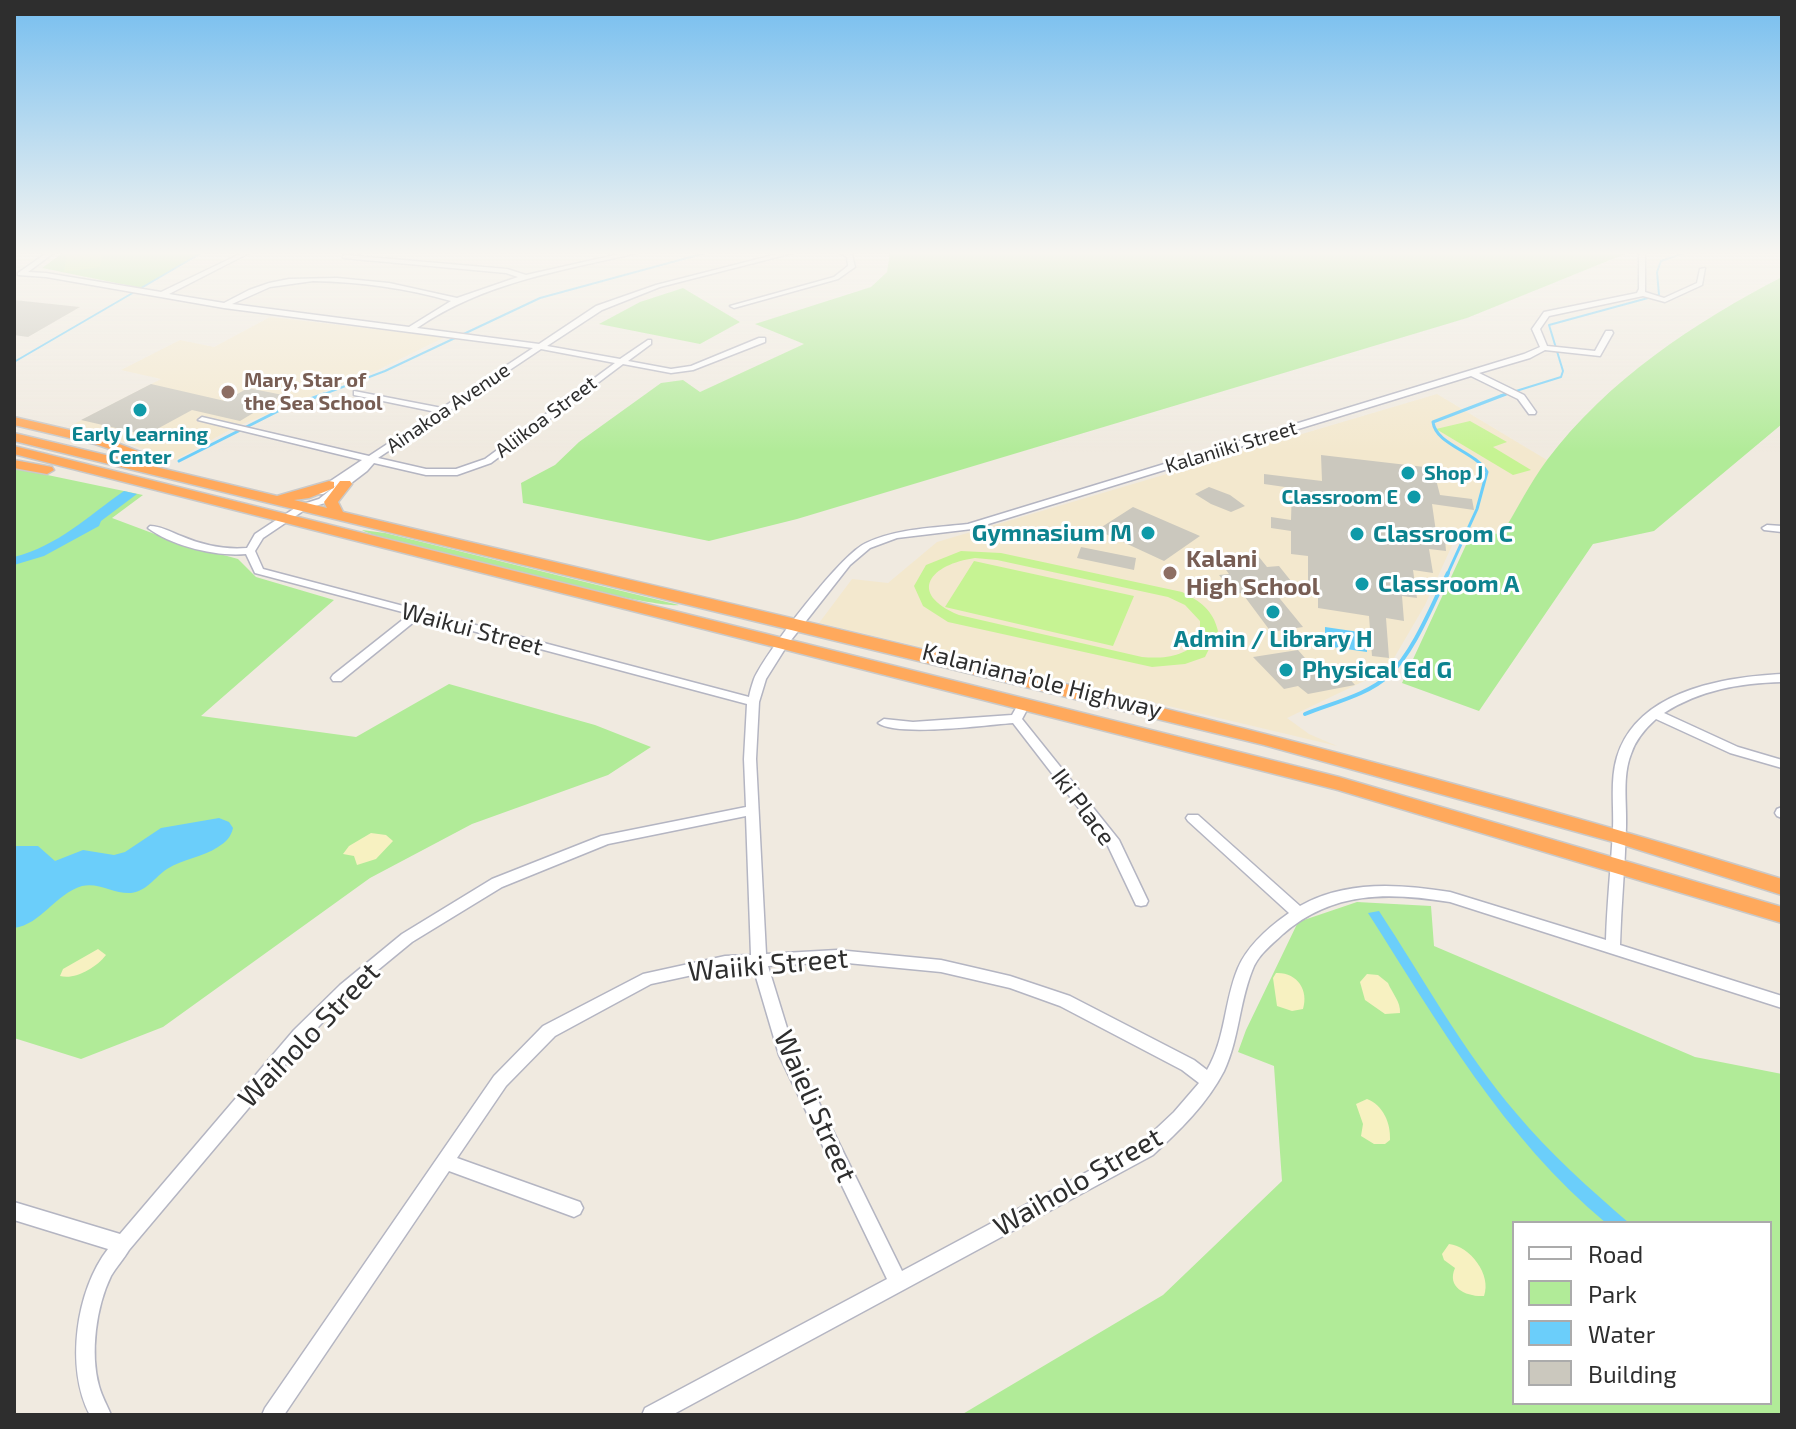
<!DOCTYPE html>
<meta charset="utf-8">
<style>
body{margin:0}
#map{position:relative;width:1796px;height:1429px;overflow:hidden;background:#f0eae0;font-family:"Exo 2",sans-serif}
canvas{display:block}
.frame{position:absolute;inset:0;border:16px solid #2e2e2e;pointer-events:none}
.legend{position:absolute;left:1512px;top:1221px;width:260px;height:184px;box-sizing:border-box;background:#fff;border:2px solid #ababab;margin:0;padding:10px 14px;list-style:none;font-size:24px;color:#2e2e2e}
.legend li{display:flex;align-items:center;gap:16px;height:40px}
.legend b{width:40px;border:2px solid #ababab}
</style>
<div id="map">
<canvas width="1796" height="1429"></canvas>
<div class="frame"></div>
<ul class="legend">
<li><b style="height:10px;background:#fff"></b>Road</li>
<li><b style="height:22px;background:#b1eb98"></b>Park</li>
<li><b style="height:22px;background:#6bcefa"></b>Water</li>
<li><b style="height:22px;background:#cbc8be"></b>Building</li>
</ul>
</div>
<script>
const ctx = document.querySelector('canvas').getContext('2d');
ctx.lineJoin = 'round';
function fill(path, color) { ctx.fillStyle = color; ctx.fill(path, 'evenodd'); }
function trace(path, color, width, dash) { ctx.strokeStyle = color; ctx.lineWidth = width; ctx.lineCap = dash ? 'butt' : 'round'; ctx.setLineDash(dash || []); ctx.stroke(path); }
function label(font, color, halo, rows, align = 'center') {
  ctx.font = font + ' "Exo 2",sans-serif'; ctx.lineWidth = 6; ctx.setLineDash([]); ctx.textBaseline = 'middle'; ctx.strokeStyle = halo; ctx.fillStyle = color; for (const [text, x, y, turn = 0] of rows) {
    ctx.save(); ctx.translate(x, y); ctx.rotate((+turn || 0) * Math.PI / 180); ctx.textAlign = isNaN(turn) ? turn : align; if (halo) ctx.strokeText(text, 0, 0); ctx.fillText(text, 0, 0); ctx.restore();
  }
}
const education = new Path2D(`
 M270,317L445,337L378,370L233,428L175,460L106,436L68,427L161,379L121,370L180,340L214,347Z
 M1437,394L1547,460L1502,534L1459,530L1425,605L1387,670L1287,718L1309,734L1337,746L819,623L852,579L888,583L937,542Z`);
const green = new Path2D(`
 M64,252H203L141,288L42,268Z
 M890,252H1630L1467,318L797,519L709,541L523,503L521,483L555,465L579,442L661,383L683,380L700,392L804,344L755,324L871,287L887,272Z
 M1782,277V424L1654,531L1593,544L1479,711L1402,683L1472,532L1502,534C1517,509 1530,483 1547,460C1606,381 1695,322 1782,277Z
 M683,288L740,322L700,344L599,324L640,302Z
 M14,468L143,495L112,518L176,542L238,559L256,577L334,600L201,716L356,737L449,684L595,725L651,747L608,775L472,824L370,878L163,1027L81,1059L14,1038Z
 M362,530L385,533L679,605C658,610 385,544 362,530Z
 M1357,902L1431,906L1434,946L1695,1057L1782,1074V1415H961L1163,1295L1282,1181L1274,1066L1238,1052L1246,1030L1298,922ZM1514,1223H1770V1403H1514Z`);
const sand = new Path2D(`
 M371,833L386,835L393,841L376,859L357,865L354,856L343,854L349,846Z
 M98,949L106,955C96,968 75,980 60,976L63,969Z
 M1276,973C1297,972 1309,990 1303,1009L1292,1011L1277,1006L1273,978Z
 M1367,974L1378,975L1388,983C1392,993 1401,1002 1400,1013L1385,1014L1365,1000L1360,982Z
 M1367,1099C1383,1105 1391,1123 1390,1140L1385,1144H1374L1361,1136L1363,1124L1356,1104Z
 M1449,1244C1470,1246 1492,1275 1484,1296C1467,1297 1446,1288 1455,1268L1444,1260L1442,1254Z`);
const pitch = new Path2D(`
 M102,252L100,267L64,272L67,253Z
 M1470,421L1507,442L1493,447L1531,470L1513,475L1436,429Z
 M961,551L1001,553L1182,592C1200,601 1213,610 1218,631L1205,657L1185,664L1152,667L948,622L923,606L914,586L926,565ZM975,558L997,560L1168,597L1185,605L1200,621V639C1186,657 1163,659 1142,657L959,615C906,593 931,564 975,558Z
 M974,561L1134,596L1113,646L945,607Z`);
const water = new Path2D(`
 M124,491L137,494L101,521L99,526L44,556L14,565V557C58,546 88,516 124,491Z
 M1325,627L1366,633L1367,652L1325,646Z
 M219,818L229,822L233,828C231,837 226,842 218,847C203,857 183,859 167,869C155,877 147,891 131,893C114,894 99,882 82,886C55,894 42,924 14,928V846H38L55,861L83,850L114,855L125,852L161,828Z
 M1379,911C1423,978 1463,1051 1516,1113C1550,1154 1589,1188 1629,1223H1606C1503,1137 1439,1024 1368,913Z`);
const streamFar2 = new Path2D(`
 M1694,252H1711
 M14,362L203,252
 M319,396L385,371L540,298L709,252
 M1500,396L1561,377L1563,371L1549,325L1659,295L1657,272L1661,261L1687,252`);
const streamFar1 = new Path2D(`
 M179,461L280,410L324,394
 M1447,575L1477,509L1487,472C1475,451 1436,445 1433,422L1506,394`);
const stream = new Path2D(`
 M1305,714C1332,703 1368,695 1389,675C1414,652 1433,603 1448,573`);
const building = new Path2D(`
 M14,300L80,307L28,337L14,335Z
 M151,384L225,401L248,388L283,395L240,421L192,410L146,435L81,420Z
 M1321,455L1433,468L1440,495L1472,499L1474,510L1432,504L1437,539L1445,540L1446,551L1429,549L1433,573L1413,570L1417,598L1402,596L1404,621L1386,618L1389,658L1372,656L1369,616L1318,608V582L1308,584V556L1291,554V531L1271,528V517L1291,520L1292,488L1264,484V474L1322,481Z
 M1209,487L1230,495L1245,506L1231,512L1211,504L1195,494Z
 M1133,507L1200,536L1164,561L1097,530Z
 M1081,547L1136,558L1134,570L1077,558Z
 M1255,552L1267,567L1279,566L1295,586L1272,589L1303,627L1271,632L1242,593L1234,594L1219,575L1229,574L1218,559Z
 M1298,650L1318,673L1341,669L1355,685L1308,694L1298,686L1284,689L1253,657Z`);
const minor = new Path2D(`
 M48,252H55L28,272L46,273L161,292L244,252H251L169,294L224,303L249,290L269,283L289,279L337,278L389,283L457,298L518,277L506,273L343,258V256L345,255L507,269L526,275L628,252H638L637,253C561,271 484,282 417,328L539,344L596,306L656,285L785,252H794L793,253L660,287L602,310L547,346L620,359L648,340H651V344L628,361L671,369L691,366L759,338H765V342L693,370L671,373L623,364L491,463L457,475H426L374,463L367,471L325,503L306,509L263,538L255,551L263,569L749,697C750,691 752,685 754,679C766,652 841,554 866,543C898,528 934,528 968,524L1524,354L1540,347L1532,329L1544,312L1637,293L1639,289V252H1645V292L1664,298L1697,283L1700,269L1705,268L1702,285L1665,302L1643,296L1549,316L1540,329L1547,346L1595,351L1606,331H1612L1613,333L1600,356L1545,350L1530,358L1479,373L1524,395L1536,412L1535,414H1529L1518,399L1471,376L972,529L897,538L870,548L850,565L788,644L766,679L759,702L756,759L766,954L837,950L941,960L1010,976L1070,996L1194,1060L1207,1070C1226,1038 1224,1001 1238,968C1248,945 1269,927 1289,913L1188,821L1186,818L1188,815H1198L1300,906C1346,880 1400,884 1450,892L1606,940C1607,904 1611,867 1613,830C1614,806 1610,780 1617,757C1637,691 1723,677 1782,674V682C1740,683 1700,690 1664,713L1738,747L1782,760V768L1730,753L1656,719C1645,729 1636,739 1631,754C1622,777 1627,803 1626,827C1625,867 1621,906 1620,945L1782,996V1008L1450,902C1388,892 1333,891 1283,934C1271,945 1257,956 1252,971C1239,1004 1239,1039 1224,1071C1207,1104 1180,1130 1153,1155L672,1415H642L645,1408L887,1279L779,1055L753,967L725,968L651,984L555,1036L506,1086L457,1158L580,1202L583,1208L580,1214L574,1217L449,1171L284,1415H262L265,1408L494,1076L543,1026L643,974L725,956L751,955L746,816L608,844L502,887L412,942L350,993L306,1040L129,1250C124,1259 116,1267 111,1276C96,1307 90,1353 99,1386C102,1397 107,1405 111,1415H90C65,1368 76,1290 108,1249L14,1220V1202L120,1234L294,1030L340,985L402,934L492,879L601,836L746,807L744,759L747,704L420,617L341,681H333L331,678L333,675L410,614L255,573L246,554C217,557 172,546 148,528L150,526C160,526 171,532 181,536C202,545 224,550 247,548L255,534L270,524L300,505L319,499L338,484L323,494H317V490L362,460L198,420L202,417L369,456L436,412L354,395V391L442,408L533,348L224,308L46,277L18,275V273ZM313,281C360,282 406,288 451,301L409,327L232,304L270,287ZM541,349L615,363L485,459L456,469H426L378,458ZM837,962L941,972L1010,988L1060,1006L1182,1070L1199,1083L1174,1112L1141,1143L902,1271L795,1054L768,966Z
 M838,252H845L852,255L855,267L838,279L734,308L730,306L834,277L848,266L847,257Z
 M1767,525L1782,526V532L1764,530L1762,528Z
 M1024,700L1030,704L1022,719L1119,840L1148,901L1146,905L1141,906L1136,905L1108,846L1013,723C986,725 897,737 878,723L884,719L913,722L1012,715L1020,701Z
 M1782,807V818L1777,816L1775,813L1777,809Z`);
const highway = new Path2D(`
 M14,417L104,438L161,460L154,464L95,444L14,425Z
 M14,433L277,496L329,481L334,482V488L309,498L294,500L327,508L324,502L340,481H350L352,484L338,502L343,512C824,627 1309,733 1782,879V895L1617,843L1264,745L14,441Z
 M14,446L1339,777L1782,907V923L1338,790L14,454Z
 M14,460L52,467L54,470L47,474L14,468Z`);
const markers = [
 [228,392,8,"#8d6e63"],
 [140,410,8,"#0f9aa8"],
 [1408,473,8,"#0f9aa8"],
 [1414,497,8,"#0f9aa8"],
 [1148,533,8,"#0f9aa8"],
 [1357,534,8,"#0f9aa8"],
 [1170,573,8,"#8d6e63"],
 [1362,584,8,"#0f9aa8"],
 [1273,612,8,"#0f9aa8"],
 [1286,670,8,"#0f9aa8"]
];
const farEducationnames = [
 ["Mary, Star of",244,380],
 ["the Sea School",244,403]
];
const farStreetnames = [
 ["Ainakoa Avenue",448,408,-34],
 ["Aliikoa Street",546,417,-37],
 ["Kalaniiki Street",1231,447,-17]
];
const farCulturenames = [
 ["Early Learning",140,434],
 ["Center",140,457],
 ["Shop J",1424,473,"left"],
 ["Classroom E",1398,497,"right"]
];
const cultureNames = [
 ["Gymnasium M",1132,533,"right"],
 ["Classroom C",1373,534],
 ["Classroom A",1378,584],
 ["Admin / Library H",1273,639,"center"],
 ["Physical Ed G",1302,670]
];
const educationNames = [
 ["Kalani",1186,559],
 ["High School",1186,587]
];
const streetNames = [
 ["Waikui Street",472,629,15],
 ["Kalaniana’ole Highway",1042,681,14],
 ["Iki Place",1083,807,53]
];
const nearStreetnames = [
 ["Waiiki Street",768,965,-5],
 ["Waiholo Street",309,1035,-46],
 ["Waieli Street",815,1106,66],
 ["Waiholo Street",1078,1182,-30]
];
fill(education, '#f3e8ce');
fill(green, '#b1eb98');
fill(sand, '#f7f1c1');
fill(pitch, '#c6f393');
fill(water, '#6bcefa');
trace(streamFar2, '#6bcefa', 2);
trace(streamFar1, '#6bcefa', 3);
trace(stream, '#6bcefa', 4);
fill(building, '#cbc8be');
trace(minor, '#b4b5c2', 3);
trace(highway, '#c9c9c9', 3);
fill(minor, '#fff');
fill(highway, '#ffa95c');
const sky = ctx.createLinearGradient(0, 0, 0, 452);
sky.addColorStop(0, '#76beef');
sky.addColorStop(0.56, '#f8f6f1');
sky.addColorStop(1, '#f8f6f100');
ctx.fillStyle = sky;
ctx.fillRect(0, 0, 1796, 452);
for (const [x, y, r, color] of markers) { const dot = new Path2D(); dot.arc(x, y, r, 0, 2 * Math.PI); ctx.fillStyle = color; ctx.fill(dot); trace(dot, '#fff', 3); }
label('bold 20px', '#785e54', '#fff', farEducationnames, 'left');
label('20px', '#2e2e2e', '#fff', farStreetnames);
label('bold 20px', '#0d838f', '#fff', farCulturenames);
label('bold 24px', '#0d838f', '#fff', cultureNames, 'left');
label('bold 24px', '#785e54', '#fff', educationNames, 'left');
label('24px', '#2e2e2e', '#fff', streetNames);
label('28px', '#2e2e2e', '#fff', nearStreetnames);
</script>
